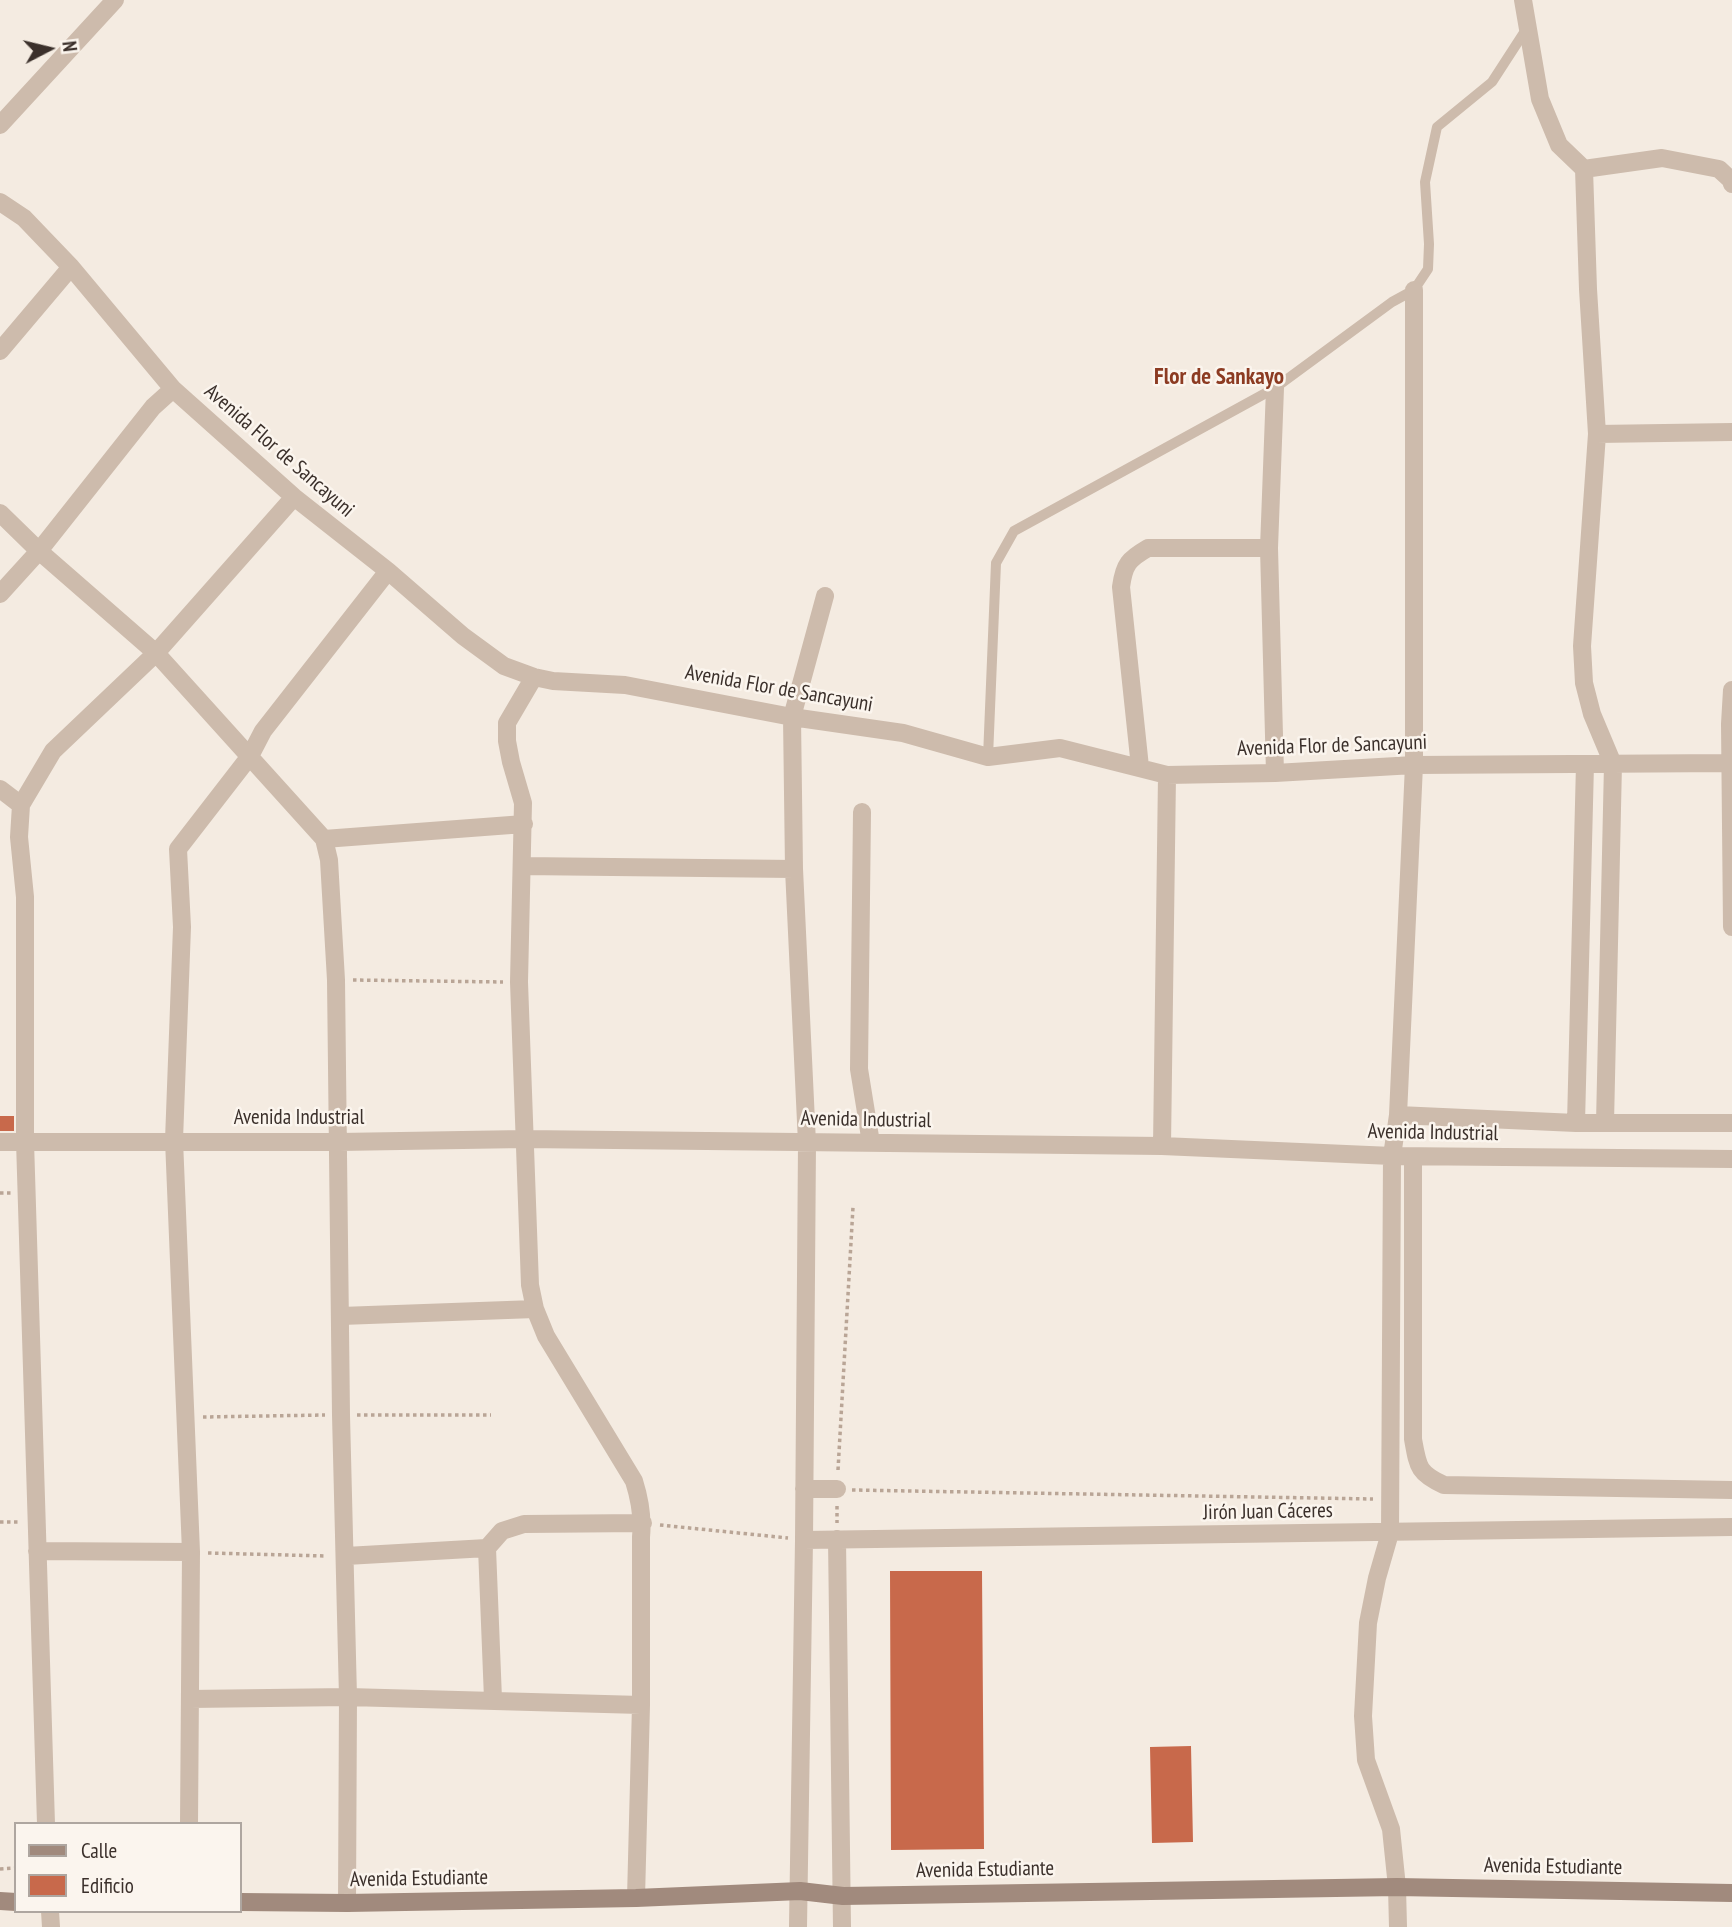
<!DOCTYPE html>
<meta charset="utf-8">
<style>
body{margin:0}
#map{position:relative;width:1732px;height:1927px;overflow:hidden;background:#f4ebe1;font-family:"PT Sans Narrow",sans-serif}
canvas{display:block}
.legend{position:absolute;left:14px;top:1822px;width:228px;height:91px;box-sizing:border-box;background:#fbf5ee;border:2px solid #aea6a0;margin:0;padding:9px 12px;list-style:none;font-size:21px;color:#3b302b}
.legend li{display:flex;align-items:center;gap:14px;height:35px}
.legend b{width:35px;border:2px solid #aea6a0}
.north{position:absolute;left:14px;top:14px;width:70px;height:70px;-webkit-text-stroke:5px #fbf5ee;paint-order:stroke;rotate:83deg;font-size:19px;font-weight:700;line-height:28px;text-align:center;color:#3b302b}
.north::after{content:'';display:block;margin:auto;width:24px;height:32px;background:#3b302b;clip-path:polygon(50% 0,100% 100%,50% 72%,0 100%)}
</style>
<div id="map">
<canvas width="1732" height="1927"></canvas>
<ul class="legend">
<li><b style="height:9px;background:#a18a7d"></b>Calle</li>
<li><b style="height:19px;background:#c8694b"></b>Edificio</li>
</ul>
<div class="north">N</div>
</div>
<script>
const ctx = document.querySelector('canvas').getContext('2d');
ctx.lineJoin = 'round';
function fill(path, color) { ctx.fillStyle = color; ctx.fill(path, 'evenodd'); }
function trace(path, color, width, dash) { ctx.strokeStyle = color; ctx.lineWidth = width; ctx.lineCap = dash ? 'butt' : 'round'; ctx.setLineDash(dash || []); ctx.stroke(path); }
function label(font, color, halo, rows, align = 'center') {
  ctx.font = font + ' "PT Sans Narrow",sans-serif'; ctx.lineWidth = 5; ctx.setLineDash([]); ctx.textBaseline = 'middle'; ctx.strokeStyle = halo; ctx.fillStyle = color; for (const [text, x, y, turn = 0] of rows) {
    ctx.save(); ctx.translate(x, y); ctx.rotate((+turn || 0) * Math.PI / 180); ctx.textAlign = isNaN(turn) ? turn : align; if (halo) ctx.strokeText(text, 0, 0); ctx.fillText(text, 0, 0); ctx.restore();
  }
}
const building = new Path2D(`
 M0,1116H14V1131H0Z
 M890,1571H982L984,1849L891,1850Z
 M1191,1746L1193,1842L1152,1843L1150,1747Z`);
const path = new Path2D(`
 M353,980L503,982
 M0,1193H11
 M357,1415H491
 M203,1417L325,1415
 M838,1470L853,1207
 M852,1490L1373,1499
 M837,1506V1523
 M0,1522H19
 M660,1525L788,1538
 M208,1553L326,1556
 M0,1869L16,1868`);
const lane = new Path2D(`
 M988,757L996,563L1014,531L1275,388L1392,302L1414,290L1428,269L1429,244L1425,182L1437,127L1492,82L1527,28`);
const street = new Path2D(`
 M1523,0L1540,99L1559,145L1584,169L1588,289L1597,434L1582,646L1584,683L1592,714L1613,764L1605,1123
 M0,125L115,0
 M1584,169L1662,158L1719,169L1731,180L1732,184
 M0,202L24,218L71,267L173,389L294,497L388,571L463,636L504,666L534,677L553,681L625,685L792,717L903,733L988,757L1060,748L1167,775L1275,773L1414,765L1730,763
 M0,351L71,267
 M1597,434L1732,432
 M0,513L39,551L156,653L324,839L329,860L336,980L341,1415L348,1697L347,1903
 M0,594L39,551L153,407L173,389
 M534,677L507,723V741L511,762L523,803L519,982L530,1285L535,1309L546,1336L634,1481C640,1500 643,1517 641,1537V1705L636,1898
 M1732,690L1730,724L1732,927
 M1140,767L1121,587C1124,564 1129,559 1148,548H1269
 M1275,773L1269,548L1275,388
 M0,789L21,805
 M862,812L859,1069L871,1143
 M324,839L524,824
 M522,866L794,869
 M1398,1115L1576,1123H1732
 M1576,1123L1585,764
 M0,1142H339L524,1139L1162,1146L1392,1156L1732,1159
 M1162,1146L1167,775
 M1413,1157V1439C1418,1467 1418,1473 1444,1485L1732,1490
 M341,1316L535,1309
 M804,1489H837
 M837,1539L842,1927
 M804,1540L1732,1527
 M37,1551L191,1552
 M346,1556L487,1548
 M190,1699L348,1697L641,1705
 M493,1699L487,1548L502,1531L524,1524L643,1523
 M46,1824L25,1141V897L19,837L21,805L53,751L156,653L294,497
 M189,1824L191,1552L174,1140L182,927L178,849L250,756L263,731L388,571
 M50,1911L51,1927
 M798,1927L804,1540L807,1143L794,869L792,717L825,596
 M1398,1927L1397,1887L1391,1829L1366,1760L1363,1716L1368,1623L1377,1578L1390,1533L1392,1156L1398,1115L1414,765V290`);
const secondary = new Path2D(`
 M0,1901L16,1902
 M240,1902L347,1903L636,1898L800,1891L843,1896L1397,1887L1732,1893`);
const streetNames = [
 ["Avenida Flor de Sancayuni",279,451,41],
 ["Avenida Flor de Sancayuni",779,689,10],
 ["Avenida Flor de Sancayuni",1332,746,-2],
 ["Avenida Industrial",299,1118],
 ["Avenida Industrial",866,1120,1],
 ["Avenida Industrial",1433,1133,1],
 ["Jirón Juan Cáceres",1268,1512,-1],
 ["Avenida Estudiante",1553,1867,1],
 ["Avenida Estudiante",985,1870,-1],
 ["Avenida Estudiante",419,1879,-1]
];
const neighbourhoodNames = [
 ["Flor de Sankayo",1219,377]
];
fill(building, '#c8694b');
trace(path, '#b9a596', 3.5, [3.5, 3.5]);
trace(lane, '#cdbbac', 10);
trace(street, '#cdbbac', 18);
trace(secondary, '#a18a7d', 18);
label('21px', '#3b302b', '#fbf5ee', streetNames);
label('bold 23px', '#8c3b22', '#fbf5ee', neighbourhoodNames);
</script>
